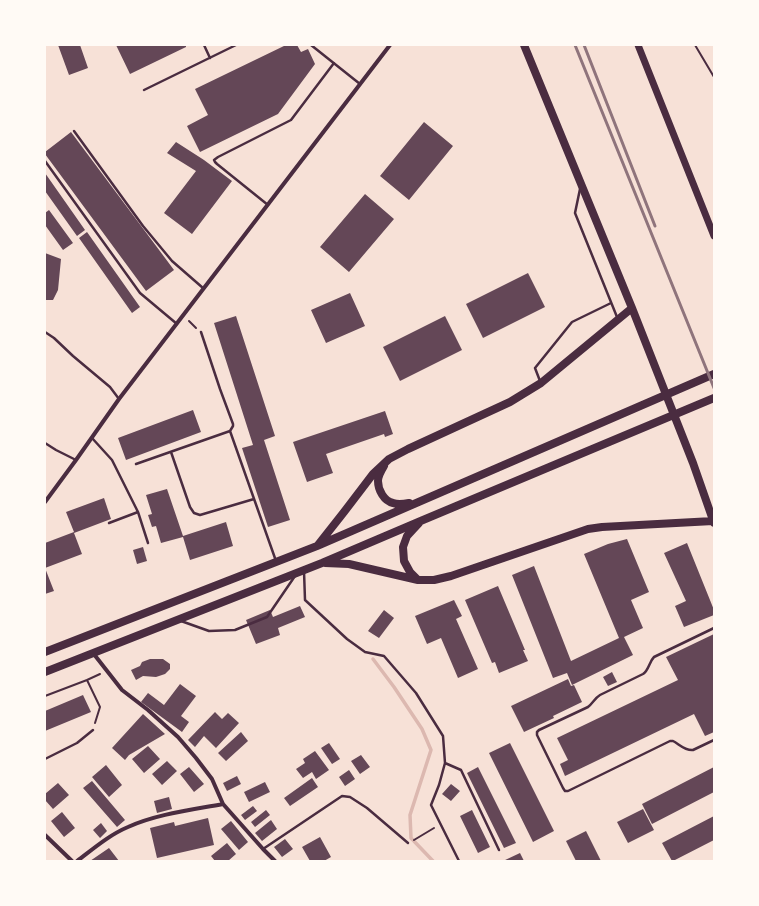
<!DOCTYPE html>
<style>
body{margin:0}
#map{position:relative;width:759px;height:906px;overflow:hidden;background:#f7e1d7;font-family:"PT Sans",sans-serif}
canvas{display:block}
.frame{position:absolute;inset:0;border:46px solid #fffaf5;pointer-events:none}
</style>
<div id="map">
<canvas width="759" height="906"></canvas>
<div class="frame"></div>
</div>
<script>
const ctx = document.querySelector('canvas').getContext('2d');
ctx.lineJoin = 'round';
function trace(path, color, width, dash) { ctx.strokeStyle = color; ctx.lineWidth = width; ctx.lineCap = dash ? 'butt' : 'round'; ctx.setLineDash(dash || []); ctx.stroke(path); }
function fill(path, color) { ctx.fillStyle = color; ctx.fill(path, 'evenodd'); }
const stream = new Path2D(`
 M373,659L394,687L422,729L431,750L410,815L411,838L433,861`);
const building = new Path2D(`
 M58,45H80L88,68L69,75Z
 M116,45H186V47L130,74Z
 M286,45H297L301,52L308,49L315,64L278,114L200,152L187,126L208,115L195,89Z
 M424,122L453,146L409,200L380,176Z
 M71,132L174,270L146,291L45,154V152Z
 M176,142L204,160L232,181L192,234L164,213L196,171L167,153Z
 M45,173L85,230L77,236L45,191Z
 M365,194L394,219L349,272L320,247Z
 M49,210L73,243L63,250L45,225V213Z
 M87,232L140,307L132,313L79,238Z
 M45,253L61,259L58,290L53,300H45Z
 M528,273L545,307L483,338L466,304Z
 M350,293L365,326L326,343L311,310Z
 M236,316L275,436L264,440L290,520L268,527L242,448L253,445L214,323Z
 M445,316L462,350L400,381L383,347Z
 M193,410L201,432L126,460L118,438Z
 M385,411L393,434L385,437L384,434L326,454L333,473L307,482L293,442Z
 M167,489L183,536L226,522L233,546L190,560L183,537L161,543L156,526L152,527L148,515L152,514L146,495Z
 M104,498L111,519L74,533L82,554L45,568V543L74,532L66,512Z
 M627,539L649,592L631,600L643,628L624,637L633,655L572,685L567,673L553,678L512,575L534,566L571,661L619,638L584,554L608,544Z
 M687,543L714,610V615L684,627L675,606L686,601L664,553Z
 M143,547L147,561L137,564L133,550Z
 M45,568L54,591L45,594Z
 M498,586L525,650H523L528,661L499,673L495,662L492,663L465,600Z
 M454,600L462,616L456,619L478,669L458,678L441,638L427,644L415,616Z
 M300,606L305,617L278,628L280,635L256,644L246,620L270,610L273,617Z
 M384,610L394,618L379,638L368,631Z
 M714,634V732L705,736L694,714L565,776L560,764L568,760L557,738L678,680L666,657Z
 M150,659H163L170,664V669L165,674L156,677L143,676L136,680L131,670L140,666L142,662Z
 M612,672L617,682L608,686L603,677Z
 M568,679L571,686L574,685L582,702L553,716L554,718L524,732L511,706Z
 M180,684L196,696L181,716L189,722L182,732L141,702L148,693L164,705Z
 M83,695L91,712L45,731V711Z
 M215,712L222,719L228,713L239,723L216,748L204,736L195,747L188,740Z
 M143,714L165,734L129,755L125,760L112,748Z
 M241,732L248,741L226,761L218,753Z
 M329,743L340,759L332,764L321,748Z
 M510,743L554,831L533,842L489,753Z
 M148,746L160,759L144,773L132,759Z
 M315,751L329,770L316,779L312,772L303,778L296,769L305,763L303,759Z
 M361,755L370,767L360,774L351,761Z
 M167,761L177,771L162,785L152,774Z
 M106,765L122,785L109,797L92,777Z
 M189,767L204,784L194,792L180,774Z
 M478,767L516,843L504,848L467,773Z
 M714,767V792L652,824L642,804Z
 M349,770L355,779L345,786L339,777Z
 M237,776L241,784L227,791L223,783Z
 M312,778L318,787L290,806L284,798Z
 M92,781L125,820L117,827L83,788Z
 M265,782L270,792L249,802L244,792Z
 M58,783L69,795L53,809L45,800V794Z
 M451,784L460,791L451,801L442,794Z
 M169,797L172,809L157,813L154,801Z
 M253,806L257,811L245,820L241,815Z
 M643,809L654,830L628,843L617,822Z
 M266,810L270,815L255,827L251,822Z
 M472,810L490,847L478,853L460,816Z
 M62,812L75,828L64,837L51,821Z
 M714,816V840L673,861H672L662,843Z
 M208,818L214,845L157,858L150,828L174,822L175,826Z
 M271,820L277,829L262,841L255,833Z
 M231,821L248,842L239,850L221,829Z
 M101,823L107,831L100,838L93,830Z
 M586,831L601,861H576L566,841Z
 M320,837L331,857L324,861H310L302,847Z
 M285,839L293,849L282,857L274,847Z
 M227,843L236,854L228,861H215L211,856Z
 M109,848L119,861H90Z
 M520,853L524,861H503Z`);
const path = new Path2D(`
 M695,45L714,77
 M189,321L196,328
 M87,680L100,674
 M45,696L87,680L100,707L95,723
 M414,840L434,828`);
const service = new Path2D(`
 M204,45L210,58
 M311,45L360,84
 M144,90L236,45
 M74,131L143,226L172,261L203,288
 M45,161L140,293L177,324
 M580,189L575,213L617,317
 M268,205L217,164L215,162L214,160L218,157L291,120L334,63
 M45,332L54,338L73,356L110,387L119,399
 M201,332L220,389L233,424V426L230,431L276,561
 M540,381L535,368L572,322L611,303
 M92,438L112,460L138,512L148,543
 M45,443L56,450L76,460
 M171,452L190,507L194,513L200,515L254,499
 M136,464L230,431
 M109,523L138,512
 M304,571L305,600L347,639L365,652L384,656L416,693L443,736L445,763L439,785L431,805L459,861
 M181,621L209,631L235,630L267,617L295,576
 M714,628L654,657C649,662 649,670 643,674L600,695C595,698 593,703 588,707L539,730L537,732V735L563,788L565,791H568L670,741H673C679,744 685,751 693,750L714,740
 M45,759L77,743L93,730
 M445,763L461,770L499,850
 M263,849L342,796L350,797L367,808L408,843`);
const minor = new Path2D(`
 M45,502L76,460L119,399L390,45
 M93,653L122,690L148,710L178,737L196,758L212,779L223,804L263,849L275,861
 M45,835L72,861
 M77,861C93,849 109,835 128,827C157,814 191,810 223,804`);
const secondary = new Path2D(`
 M638,45L714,236`);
const primary = new Path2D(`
 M524,45L632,308L693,463L714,523
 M384,466C381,471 378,476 378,481C378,490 384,501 393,503C398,505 404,504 409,503
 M318,545L344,512L373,474L389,459L408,449L510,402L541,383L632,308
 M325,563L349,564L418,580H434L451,576L588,529L602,527L713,521
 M417,579L410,572L404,561L403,547L407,536L419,523
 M45,652L276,562L317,546L714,374
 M45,672L322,563L423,520L714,398`);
const rail = new Path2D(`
 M575,45L714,388
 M584,45L655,226`);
trace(stream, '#dcb8b0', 3.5);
fill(building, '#644757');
trace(path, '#4a2c40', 2);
trace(service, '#4a2c40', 2.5);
trace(minor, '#4a2c40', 4);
trace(secondary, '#4a2c40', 7);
trace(primary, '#4a2c40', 8);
trace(rail, '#8f747c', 3);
</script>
